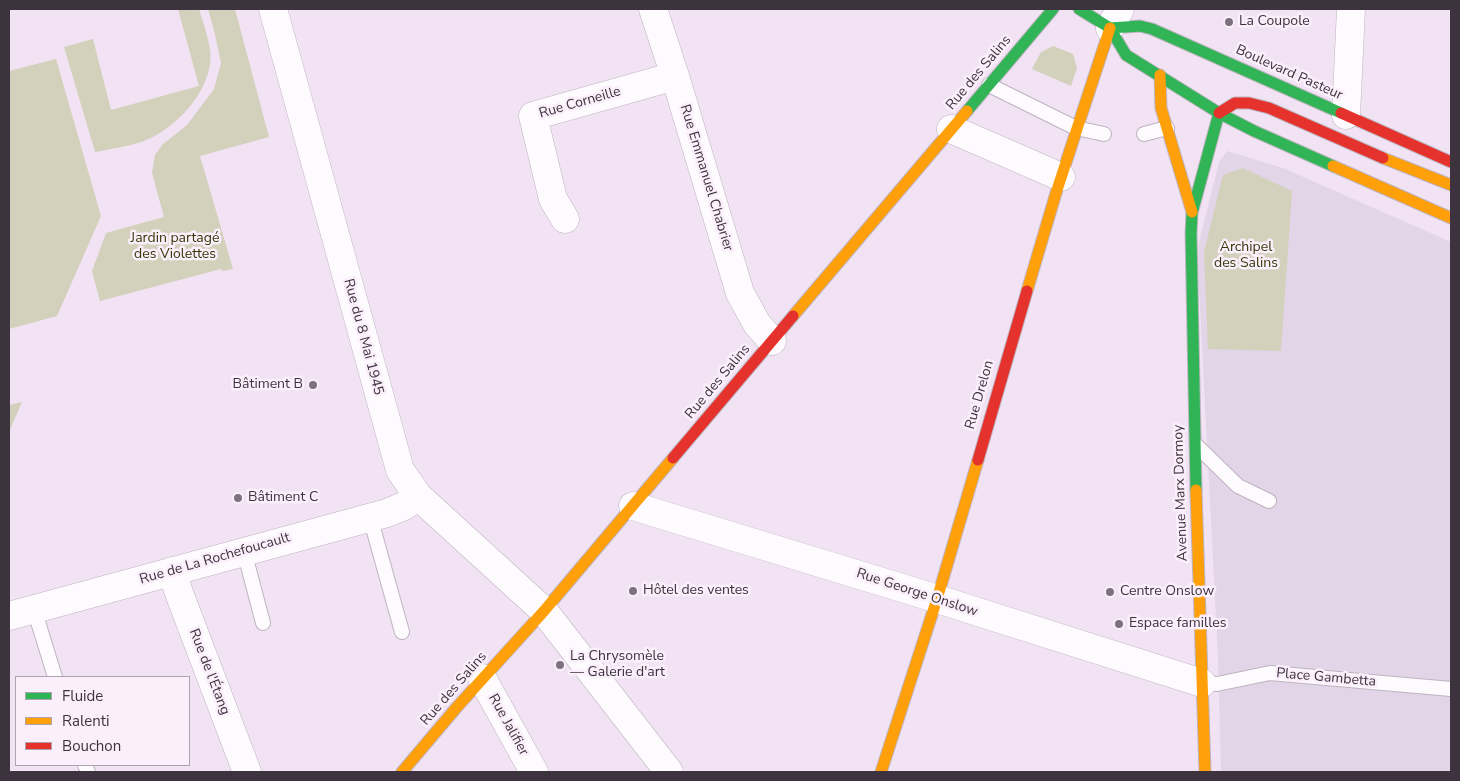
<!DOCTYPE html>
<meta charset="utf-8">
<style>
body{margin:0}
#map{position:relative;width:1460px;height:781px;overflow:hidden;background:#f1e3f3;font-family:"Nunito Sans",sans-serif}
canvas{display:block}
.frame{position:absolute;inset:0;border:10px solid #3d333e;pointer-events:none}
.legend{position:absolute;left:15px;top:676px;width:175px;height:90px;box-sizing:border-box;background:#faeffb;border:1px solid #aea4af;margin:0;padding:6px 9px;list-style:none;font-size:15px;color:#3d333e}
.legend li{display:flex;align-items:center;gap:10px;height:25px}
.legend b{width:25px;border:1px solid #aea4af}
</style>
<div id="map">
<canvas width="1460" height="781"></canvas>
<div class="frame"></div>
<ul class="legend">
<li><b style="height:6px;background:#30b455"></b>Fluide</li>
<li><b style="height:6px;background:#ff9f0a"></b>Ralenti</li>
<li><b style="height:6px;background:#e5322d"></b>Bouchon</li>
</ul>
</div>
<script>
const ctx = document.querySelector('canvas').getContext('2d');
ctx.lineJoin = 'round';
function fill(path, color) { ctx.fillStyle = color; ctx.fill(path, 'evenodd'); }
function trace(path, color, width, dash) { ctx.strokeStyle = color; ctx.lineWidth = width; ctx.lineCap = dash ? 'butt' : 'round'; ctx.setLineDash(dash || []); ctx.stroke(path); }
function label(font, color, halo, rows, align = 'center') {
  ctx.font = font + ' "Nunito Sans",sans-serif'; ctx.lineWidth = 5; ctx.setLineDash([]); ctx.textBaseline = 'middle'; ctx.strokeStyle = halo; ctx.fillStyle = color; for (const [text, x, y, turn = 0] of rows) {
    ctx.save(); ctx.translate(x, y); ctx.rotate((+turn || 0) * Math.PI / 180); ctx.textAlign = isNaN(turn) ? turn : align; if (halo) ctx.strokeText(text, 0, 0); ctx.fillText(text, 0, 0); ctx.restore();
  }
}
const commercial = new Path2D(`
 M1227,151L1283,168L1451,242V772H1221L1218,656L1197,250L1219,162Z`);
const green = new Path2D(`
 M178,9H199C203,22 208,36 210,50C215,88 175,131 141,142C126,147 110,149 95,152L64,47L93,39L111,110L199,86Z
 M208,9H235L269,137L200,156L233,269L223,271L221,269L100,301L92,271L106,233L164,217L152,173L155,155L162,145L187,125L214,89L221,63L214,30Z
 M1053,46L1073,54L1077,68L1071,86L1032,69L1041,52Z
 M56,59L101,216L57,316L9,329V71Z
 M1243,168L1292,191L1281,351L1208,349L1204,252L1223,175Z
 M22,402L9,432V405Z`);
const lane = new Path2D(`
 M989,85L1076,128L1104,134
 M1144,134L1167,128
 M1197,446L1238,486L1269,501
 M370,517L402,632
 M244,551L263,623
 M34,609L55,677
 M1202,683L1217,684L1270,673L1451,689
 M85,765L88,772`);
const street = new Path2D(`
 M273,9L400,470L418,496L544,611L669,772
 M653,9L675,76L740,293L757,324L772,341
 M1110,28L1120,9
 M1346,115L1351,9
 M951,129L1061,177
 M565,219L553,199L533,116L675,76
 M633,506L912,591L1202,683
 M172,571L179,593L247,772
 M9,616L387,513L404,506L418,496
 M482,678L534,772`);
const fast = new Path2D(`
 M1079,9L1110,28L1126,55L1219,113L1254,131L1333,166
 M1110,28L1140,26L1152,29L1341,113
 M967,111L1053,9
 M1196,490L1191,233L1192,213L1219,113`);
const slow = new Path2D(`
 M1160,75L1161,108L1192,212
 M1383,158L1451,185
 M1333,166L1451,218
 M1027,291L1056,193L1110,28
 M793,316L967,111
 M1196,490L1205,772
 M402,772L457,707L544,611L673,458
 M881,772L937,599L978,460`);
const jam = new Path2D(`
 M1219,113L1235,103H1249L1269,108L1383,158
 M1341,113L1451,162
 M673,458L793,316
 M978,460L1027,291`);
const markers = [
 [1229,22,5,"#7c717d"],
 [313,385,5,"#7c717d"],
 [238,498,5,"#7c717d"],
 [633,591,5,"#7c717d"],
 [1110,592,5,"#7c717d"],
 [1119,624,5,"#7c717d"],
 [560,665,5,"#7c717d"]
];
const poiNames = [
 ["La Coupole",1239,22],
 ["Bâtiment B",303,385,"right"],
 ["Bâtiment C",248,498],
 ["Hôtel des ventes",643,591],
 ["Centre Onslow",1120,592],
 ["Espace familles",1129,624],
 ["La Chrysomèle",570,657],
 ["— Galerie d'art",570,673]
];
const streetNames = [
 ["Rue des Salins",979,73,-50],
 ["Boulevard Pasteur",1289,73,24],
 ["Rue Corneille",580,103,-16],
 ["Rue Emmanuel Chabrier",706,178,73],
 ["Rue du 8 Mai 1945",363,337,75],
 ["Rue des Salins",718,382,-50],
 ["Rue Drelon",980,395,-74],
 ["Avenue Marx Dormoy",1181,493,-92],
 ["Rue de La Rochefoucault",215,559,-16],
 ["Rue George Onslow",917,593,18],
 ["Rue de l'Étang",209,672,69],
 ["Place Gambetta",1326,678,5],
 ["Rue des Salins",454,689,-49],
 ["Rue Jalifier",508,725,61]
];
const parkNames = [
 ["Jardin partagé",175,239],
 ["des Violettes",175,255],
 ["Archipel",1246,248],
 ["des Salins",1246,264]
];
fill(commercial, '#e2d5e8');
fill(green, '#d3d0bb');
trace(lane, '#beb4c0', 16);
trace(street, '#beb4c0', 29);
trace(fast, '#beb4c0', 13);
trace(slow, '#beb4c0', 13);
trace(jam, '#beb4c0', 13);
trace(lane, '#fdfbfd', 14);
trace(street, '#fdfbfd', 28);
trace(fast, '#30b455', 11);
trace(slow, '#ff9f0a', 11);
trace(jam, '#e5322d', 11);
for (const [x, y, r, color] of markers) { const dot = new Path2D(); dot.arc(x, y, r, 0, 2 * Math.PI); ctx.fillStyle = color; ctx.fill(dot); trace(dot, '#faeffb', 2); }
label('14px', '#3d333e', '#faeffb', poiNames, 'left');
label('14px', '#3d333e', '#faeffb', streetNames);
label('14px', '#363907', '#faeffb', parkNames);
</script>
